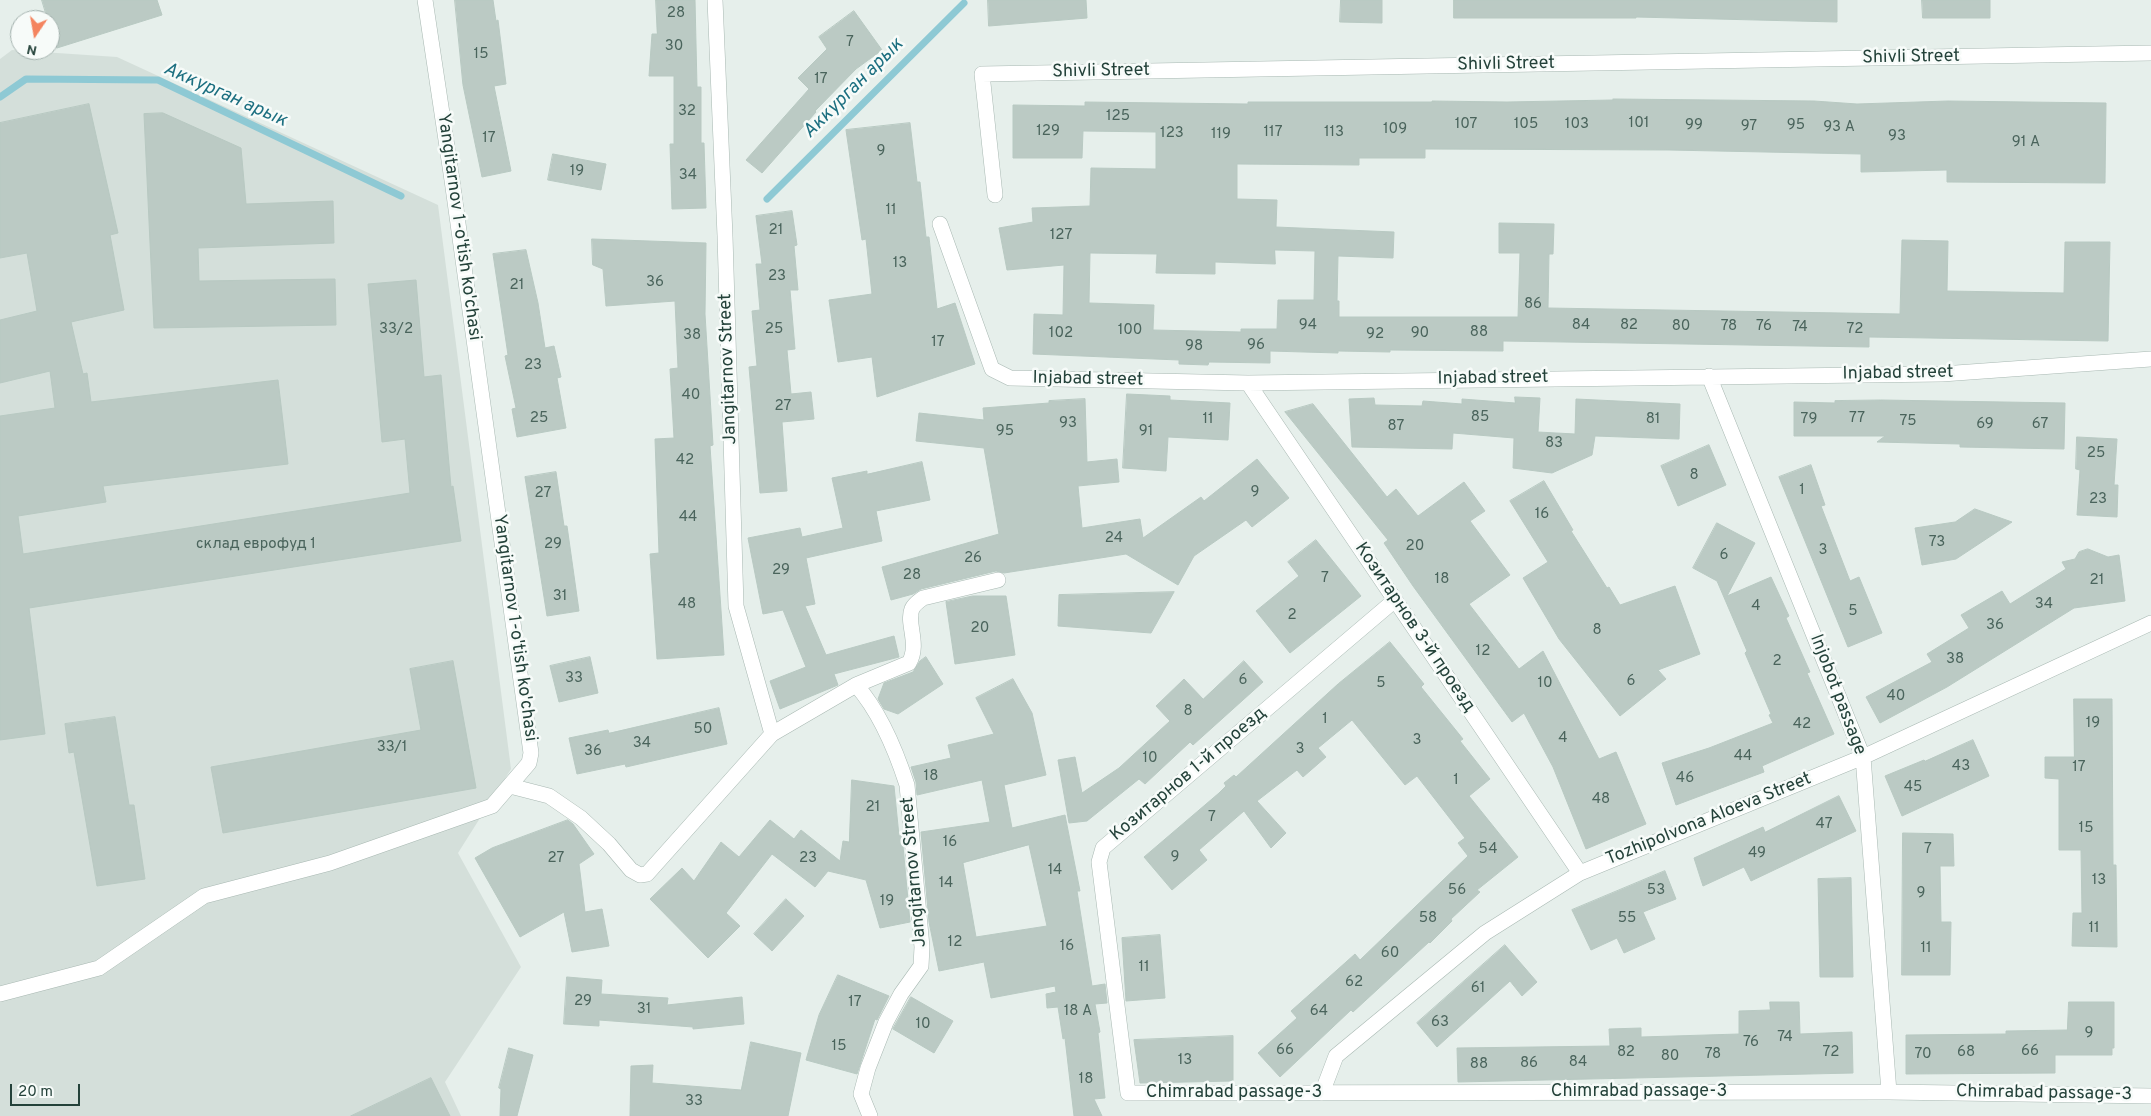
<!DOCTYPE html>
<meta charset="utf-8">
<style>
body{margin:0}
#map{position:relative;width:2151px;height:1116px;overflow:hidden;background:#e6efeb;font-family:Overpass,sans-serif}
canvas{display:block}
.north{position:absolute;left:10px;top:10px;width:50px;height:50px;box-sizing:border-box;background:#f7fbf9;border:1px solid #a3b1ad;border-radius:50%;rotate:192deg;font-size:14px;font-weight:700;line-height:20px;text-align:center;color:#24423a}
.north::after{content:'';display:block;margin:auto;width:18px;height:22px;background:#f4845f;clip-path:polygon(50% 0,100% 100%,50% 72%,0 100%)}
.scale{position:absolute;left:10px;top:1084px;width:70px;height:22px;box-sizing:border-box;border:2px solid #24423a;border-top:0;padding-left:6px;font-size:15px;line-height:18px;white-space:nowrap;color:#24423a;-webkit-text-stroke:4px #f7fbf9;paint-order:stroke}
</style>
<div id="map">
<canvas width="2151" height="1116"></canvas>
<div class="north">N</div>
<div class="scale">20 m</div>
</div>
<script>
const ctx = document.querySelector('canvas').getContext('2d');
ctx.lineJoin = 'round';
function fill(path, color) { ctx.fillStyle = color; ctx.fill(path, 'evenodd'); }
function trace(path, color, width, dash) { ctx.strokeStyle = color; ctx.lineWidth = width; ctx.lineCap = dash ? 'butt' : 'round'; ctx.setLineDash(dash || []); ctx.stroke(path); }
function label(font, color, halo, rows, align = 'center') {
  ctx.font = font + ' Overpass,sans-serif'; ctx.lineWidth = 5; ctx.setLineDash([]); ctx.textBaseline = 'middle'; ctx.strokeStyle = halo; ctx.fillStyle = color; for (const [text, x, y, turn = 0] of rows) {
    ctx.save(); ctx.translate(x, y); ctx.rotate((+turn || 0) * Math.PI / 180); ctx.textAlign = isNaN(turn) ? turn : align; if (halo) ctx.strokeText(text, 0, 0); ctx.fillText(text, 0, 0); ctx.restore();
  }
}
const built = new Path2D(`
 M12,50L117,57L438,205L511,769L458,853L521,967L445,1082L461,1116H0V59Z`);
const stream = new Path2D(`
 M0,97L26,79L158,80L401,196
 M767,199L964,3`);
const building = new Path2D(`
 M42,0H157L162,15L57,48L50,27V20H48Z
 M455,0H493L496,21L498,20L506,84L494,86L511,171L482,177L463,85Z
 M656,0H695L697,87H701V143H704L706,208L672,209L670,144H674V76H649L652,34H657Z
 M988,0H1086L1087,18L989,26Z
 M1341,0H1382V23L1340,22Z
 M1454,0H1837V22L1636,17V18H1454Z
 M1922,0H1990V18H1923Z
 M854,11L882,50L856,69L815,111L816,112L762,173L746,160L809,89L798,78L827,49L819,37Z
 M1613,99L1814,101L1857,104L1948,101L2106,103L2105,183L1947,182V170L1861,172V154L1669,150L1425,149V158H1359V165L1237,164V199L1277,200L1276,227L1394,232L1393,258L1338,256L1337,301H1339V317H1518L1520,253H1499V223L1554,224L1553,254H1549L1548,308L1900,314L1902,240L1948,241L1947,291L2064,293L2065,242H2110L2108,341L1869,337V347L1503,341V351L1390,350V352L1338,351V353L1270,351V363L1209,362L1208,365L1179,364V360L1033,354L1034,314L1063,315L1064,265L1007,270L999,228L1033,222L1032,208L1090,206L1091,168L1156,169V132L1083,131L1082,158H1013V105L1085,106V102L1248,104V102H1432V101L1507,102L1613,100ZM1275,250L1315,251L1314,300H1278L1277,329H1241V332L1153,330L1154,305L1089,303L1090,253L1157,254L1156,273L1215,274V262L1275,264Z
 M89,104L118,233L110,235L124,310L71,322L83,374L87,373L91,402L278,380L288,464L103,486L106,502L18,516L23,554L410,493L405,439L382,442L368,284L416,280L424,377L441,375L451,487L453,486L461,541L29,608L45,734L0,740V416L55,408L50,371L0,383V320L37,311L27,253L0,258V123Z
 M163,113L241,148L246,204L333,201L334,243L198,248L199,281L335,279L336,325L154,328L144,114Z
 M910,123L917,182H920L926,237H929L937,309L955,303L975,364L877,397L872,357L838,362L829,300L872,294L866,239L862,240L846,130Z
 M553,154L606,164L601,190L548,180Z
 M792,211L797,245L794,246L798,290H790L795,349L787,350L791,394L811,392L814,419L782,422L787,491L760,493L749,367L757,366L752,311L760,310L756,264H762L756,216Z
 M592,239L706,243L705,314L713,445L710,446L724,655L657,659L650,554L659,553L655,439L674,438L670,369L678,368L675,301L606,306L603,269L593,265Z
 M526,250L538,303L545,348L554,346L561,377L557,378L566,428L517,437L512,409L516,408L505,356L508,355L493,254Z
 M1127,394L1170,396V400L1230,403L1228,440L1168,437L1166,471L1123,468Z
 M1515,397L1540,398L1538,432L1575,434L1576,399L1680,404L1679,439L1595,436L1592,455L1552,473L1513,468L1514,438L1453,433L1452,449L1352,447L1349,399L1374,398L1375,405L1422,406L1423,401L1462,404V399L1515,403Z
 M1085,399L1087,462L1117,459L1119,482L1078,486L1082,528L1140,519L1143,538L1201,497L1204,501L1257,459L1289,498L1252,527L1246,520L1194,556L1178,585L1126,554L1004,573L996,571L921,589L913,594L891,600L882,567L999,534L984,448L916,441L919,413L984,420L983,408L1049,403V401Z
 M1881,400L2065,403L2064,449L1960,447V444L1877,442L1885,436H1794V402L1835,403V401Z
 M1313,404L1387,497L1396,489L1418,516L1464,482L1485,511L1470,521L1510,575L1469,604L1519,669L1543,651L1599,759L1616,752L1646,824L1586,849L1553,767L1524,713L1512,722L1413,586L1384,543L1388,540L1285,412Z
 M2077,437L2117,439L2114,485H2118L2117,517L2077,515L2080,470L2076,469Z
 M1709,445L1726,485L1678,506L1661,466Z
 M922,462L930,500L876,511L882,541L806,558L815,604L805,606L826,655L894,636L899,657L834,674L838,685L780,709L770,681L806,667L783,610L763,614L748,538L800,528L802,537L843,528L832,478L867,471V474Z
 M1811,465L1825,505L1821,506L1850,581L1859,577L1882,633L1848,647L1779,477Z
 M556,472L564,526H567L579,611L547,616L525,477Z
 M1544,481L1573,530L1571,531L1607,588L1609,587L1620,605L1675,586L1700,654L1658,670L1666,679L1620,716L1559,639L1523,578L1548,562L1510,501Z
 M1975,509L2012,522L1956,559L1922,565L1915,528L1955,522Z
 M1717,523L1755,543L1727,596L1771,577L1789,616L1786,618L1810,672L1807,673L1834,734L1762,766L1764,772L1676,805L1662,763L1709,748L1773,723L1769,715L1771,714L1745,653L1747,651L1717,581L1693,568Z
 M1316,540L1361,596L1290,653L1256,611L1299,576L1288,562Z
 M2088,549L2108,557L2119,555L2125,601L2074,608L1947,687L1880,723L1866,697L1932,662L1927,654L1969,628L1961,615L2002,591L2010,604L2066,569L2062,562L2075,559L2079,552Z
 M1174,592L1151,633L1058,626L1059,595Z
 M973,596H1006L1015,655L955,664L946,602Z
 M1390,642L1424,684L1421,687L1463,739L1460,741L1490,779L1469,796L1518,857L1477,890L1480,892L1451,919L1452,921L1430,943L1429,942L1353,1012L1351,1010L1280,1077L1258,1053L1297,1018L1291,1011L1355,954L1360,960L1468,856L1458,843L1465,838L1417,776L1405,785L1352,720L1318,748L1326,757L1303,777L1297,770L1257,801L1286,833L1271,848L1244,811L1199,850L1207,860L1172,890L1144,857L1219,793L1226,786L1224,783L1234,775L1236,777L1338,684Z
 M590,657L598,693L559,702L550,666Z
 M926,657L943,684L898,714L884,709L878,699L884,683L913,672L920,661Z
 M453,661L476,788L223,833L211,767L421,730L410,669Z
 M1244,661L1263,682L1193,745L1190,742L1145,784L1139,779L1087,821L1069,823L1058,760L1075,757L1082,793L1119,768L1170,721L1156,706L1184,679L1203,699Z
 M1013,679L1032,713L1046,775L1004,785L1012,828L1065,815L1080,891H1077L1092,986L1105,984L1107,1003L1095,1004L1100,1032L1098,1033L1105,1098L1094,1099L1102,1116H1074L1065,1038L1063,1039L1058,1007L1047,1008L1046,994L1056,992L1055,986L991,998L984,962L939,971L929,922L921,832L990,822L982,780L917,795L916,782L911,767L951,758L948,745L994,734L976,698ZM1029,845L1047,926L976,937L963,863Z
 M2074,699H2112L2113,865H2116L2117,947L2072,946L2073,913H2082L2081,850H2059V779L2045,778V757H2074Z
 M719,708L727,744L626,767L625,764L577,774L569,738L608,730L609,733Z
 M115,717L129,805H134L145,879L97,886L74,752L69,753L65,724Z
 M1973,740L1989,776L1902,816L1885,776L1924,760L1925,761Z
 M852,780L894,786L899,836L902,835L910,922L880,928L866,880L828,871L815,887L772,854L726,913L740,926L708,958L650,899L682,868L694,881L721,842L739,857L770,820L794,839L801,830L840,861L843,841L849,842Z
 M1839,796L1856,831L1751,881L1744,867L1703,886L1694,858L1763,827L1765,832Z
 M568,820L573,824L594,854L579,864L585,912L602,909L609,946L572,952L564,912L520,937L475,858L492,848Z
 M1903,833L1953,834L1954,866H1940L1941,922H1951L1950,975H1902Z
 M1665,871L1676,899L1643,912L1655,939L1624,953L1617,938L1591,950L1572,910Z
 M1851,878L1853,977H1820L1818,879Z
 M786,899L804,916L772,951L754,934Z
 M1160,935L1165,998L1126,1001L1122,938Z
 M1505,945L1537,982L1522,996L1510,981L1437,1047L1417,1023Z
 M838,975L889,996L877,1020L875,1019L857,1074L806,1060L819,1015Z
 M567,977L602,980L601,994L668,998L667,1005L742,997L744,1024L693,1029V1027L599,1020V1026L564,1024Z
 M911,997L953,1021L934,1053L893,1029Z
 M1770,1002H1799L1800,1034L1852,1032L1853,1073L1458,1082L1457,1048L1610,1046L1609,1029L1641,1028V1037L1739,1034V1011L1770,1010Z
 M2069,1002H2114V1048H2112V1055H2055V1073L1906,1074V1035L2006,1034V1031L2067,1030Z
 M1233,1036V1081L1140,1083L1134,1040Z
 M751,1042L801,1053L788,1116H630L631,1066L653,1065L652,1083L741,1090Z
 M509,1048L533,1055L517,1116H500L501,1089L499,1088Z
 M431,1078L450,1116H351Z`);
const minor = new Path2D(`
 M715,0L725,236L736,606L772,734
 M995,195L982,74L2151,53
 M940,224L992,369L1010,378L1248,383L1942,374L2151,359
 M1709,376L1863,757L1889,1092
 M1248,383L1580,873
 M1395,600L1103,848L1099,862L1128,1093L1889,1092L2151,1096
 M856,685C880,712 896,751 907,785L922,947L921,966L901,994L886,1022L868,1068L861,1094L870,1116
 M510,786L549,796L581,818L609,844L631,870L640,875L647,874L772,734L856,685L909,663C920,644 906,623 912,609C914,604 919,601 923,598L998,580
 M0,994L99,968L204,896L330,863L492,806L529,763L531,753L452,180L425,0
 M1322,1093L1336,1056L1485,933L1580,873L1863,757L2151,623`);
const numberNames = [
 ["28",676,14],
 ["7",850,43],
 ["30",674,47],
 ["15",481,55],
 ["17",821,80],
 ["32",687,112],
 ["125",1118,117],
 ["101",1639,124],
 ["107",1466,125],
 ["105",1526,125],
 ["103",1577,125],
 ["99",1694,126],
 ["95",1796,126],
 ["97",1749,127],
 ["93 A",1839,128],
 ["109",1395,130],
 ["129",1048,132],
 ["117",1273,133],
 ["113",1334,133],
 ["123",1172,134],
 ["119",1221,135],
 ["93",1897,137],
 ["17",489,139],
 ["91 A",2026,143],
 ["9",881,152],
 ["19",577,172],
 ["34",688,176],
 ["11",891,211],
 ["21",776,231],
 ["127",1061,236],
 ["13",900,264],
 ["23",777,277],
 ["36",655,283],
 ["21",517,286],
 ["86",1533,305],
 ["94",1308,326],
 ["84",1581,326],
 ["82",1629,326],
 ["80",1681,327],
 ["78",1729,327],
 ["76",1764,327],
 ["74",1800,328],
 ["33/2",396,330],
 ["25",774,330],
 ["72",1855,330],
 ["100",1130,331],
 ["88",1479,333],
 ["102",1061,334],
 ["90",1420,334],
 ["92",1375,335],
 ["38",692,336],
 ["17",938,343],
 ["96",1256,346],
 ["98",1194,347],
 ["23",533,366],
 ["40",691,396],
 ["27",783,407],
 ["85",1480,418],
 ["25",539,419],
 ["77",1857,419],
 ["11",1208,420],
 ["81",1653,420],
 ["79",1809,420],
 ["75",1908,422],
 ["93",1068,424],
 ["69",1985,425],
 ["67",2040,425],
 ["87",1396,427],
 ["95",1005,432],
 ["91",1146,432],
 ["83",1554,444],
 ["25",2096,454],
 ["42",685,461],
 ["8",1694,476],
 ["1",1802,491],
 ["9",1255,493],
 ["27",543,494],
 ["23",2098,500],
 ["16",1542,515],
 ["44",688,518],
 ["24",1114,539],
 ["73",1937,543],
 ["склад еврофуд 1",256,545],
 ["29",553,545],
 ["20",1415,547],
 ["3",1823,551],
 ["6",1724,556],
 ["26",973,559],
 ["29",781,571],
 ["28",912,576],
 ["7",1325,579],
 ["18",1442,580],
 ["21",2097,581],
 ["31",560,597],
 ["48",687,605],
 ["34",2044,605],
 ["4",1756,607],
 ["5",1853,612],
 ["2",1292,616],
 ["36",1995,626],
 ["20",980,629],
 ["8",1597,631],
 ["12",1483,652],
 ["38",1955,660],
 ["2",1777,662],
 ["33",574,679],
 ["6",1243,681],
 ["6",1631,682],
 ["5",1381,684],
 ["10",1545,684],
 ["40",1896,697],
 ["8",1188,712],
 ["1",1325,720],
 ["19",2093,724],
 ["42",1802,725],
 ["50",703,730],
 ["4",1563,739],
 ["3",1417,741],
 ["34",642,744],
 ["33/1",392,748],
 ["3",1300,750],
 ["36",593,752],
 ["44",1743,757],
 ["10",1150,759],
 ["43",1961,767],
 ["17",2079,768],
 ["18",931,777],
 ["46",1685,779],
 ["1",1456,781],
 ["45",1913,788],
 ["48",1601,800],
 ["21",873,808],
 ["7",1212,818],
 ["47",1824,825],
 ["15",2086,829],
 ["16",950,843],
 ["54",1488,850],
 ["7",1928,850],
 ["49",1757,854],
 ["9",1175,858],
 ["27",556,859],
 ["23",808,859],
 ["14",1055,871],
 ["13",2099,881],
 ["14",946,884],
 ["56",1457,891],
 ["53",1656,891],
 ["9",1921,894],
 ["19",887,902],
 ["58",1428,919],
 ["55",1627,919],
 ["11",2094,929],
 ["12",955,943],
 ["16",1067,947],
 ["11",1926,949],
 ["60",1390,954],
 ["11",1144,968],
 ["62",1354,983],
 ["61",1478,989],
 ["29",583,1002],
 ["17",855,1003],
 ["31",644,1010],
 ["18 А",1078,1012],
 ["64",1319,1012],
 ["63",1440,1023],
 ["10",923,1025],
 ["9",2089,1034],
 ["74",1785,1038],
 ["76",1751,1043],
 ["15",839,1047],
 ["66",1285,1051],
 ["66",2030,1052],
 ["82",1626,1053],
 ["72",1831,1053],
 ["68",1966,1053],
 ["78",1713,1055],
 ["70",1923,1055],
 ["80",1670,1057],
 ["13",1185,1061],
 ["84",1578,1063],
 ["86",1529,1064],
 ["88",1479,1065],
 ["18",1086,1080],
 ["33",694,1102]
];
const streetNames = [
 ["Shivli Street",1911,58,-1],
 ["Shivli Street",1506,65,-1],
 ["Shivli Street",1101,72,-1],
 ["Yangitarnov 1-o'tish ko'chasi",458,227,82],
 ["Jangitarnov Street",729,369,-92],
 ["Injаbаd street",1898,374,-1],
 ["Injаbаd street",1493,379,-1],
 ["Injаbаd street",1088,380,1],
 ["Yangitarnov 1-o'tish ko'chasi",514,628,82],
 ["Козитарнов 3-й проезд",1414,628,56],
 ["Injobot passage",1837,695,69],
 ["Козитарнов 1-й проезд",1189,775,-40],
 ["Tozhipolvona Aloeva Street",1709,820,-22],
 ["Jangitarnov Street",915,872,-95],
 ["Chimrаbаd passage-3",1639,1092],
 ["Chimrаbаd passage-3",1234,1093],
 ["Chimrаbаd passage-3",2044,1094,1]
];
const waterNames = [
 ["Аккурган арык",854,89,-45],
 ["Аккурган арык",225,96,24]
];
fill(built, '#d4dfda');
trace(stream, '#8ec9d4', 7);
fill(building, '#bbcac4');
trace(building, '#b8c9c2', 1);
trace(minor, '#a8b8b2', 16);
trace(minor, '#fff', 15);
label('15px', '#4a645c', null, numberNames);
label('18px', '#24423a', '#f7fbf9', streetNames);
label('italic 19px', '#1c6f80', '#f7fbf9', waterNames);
</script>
